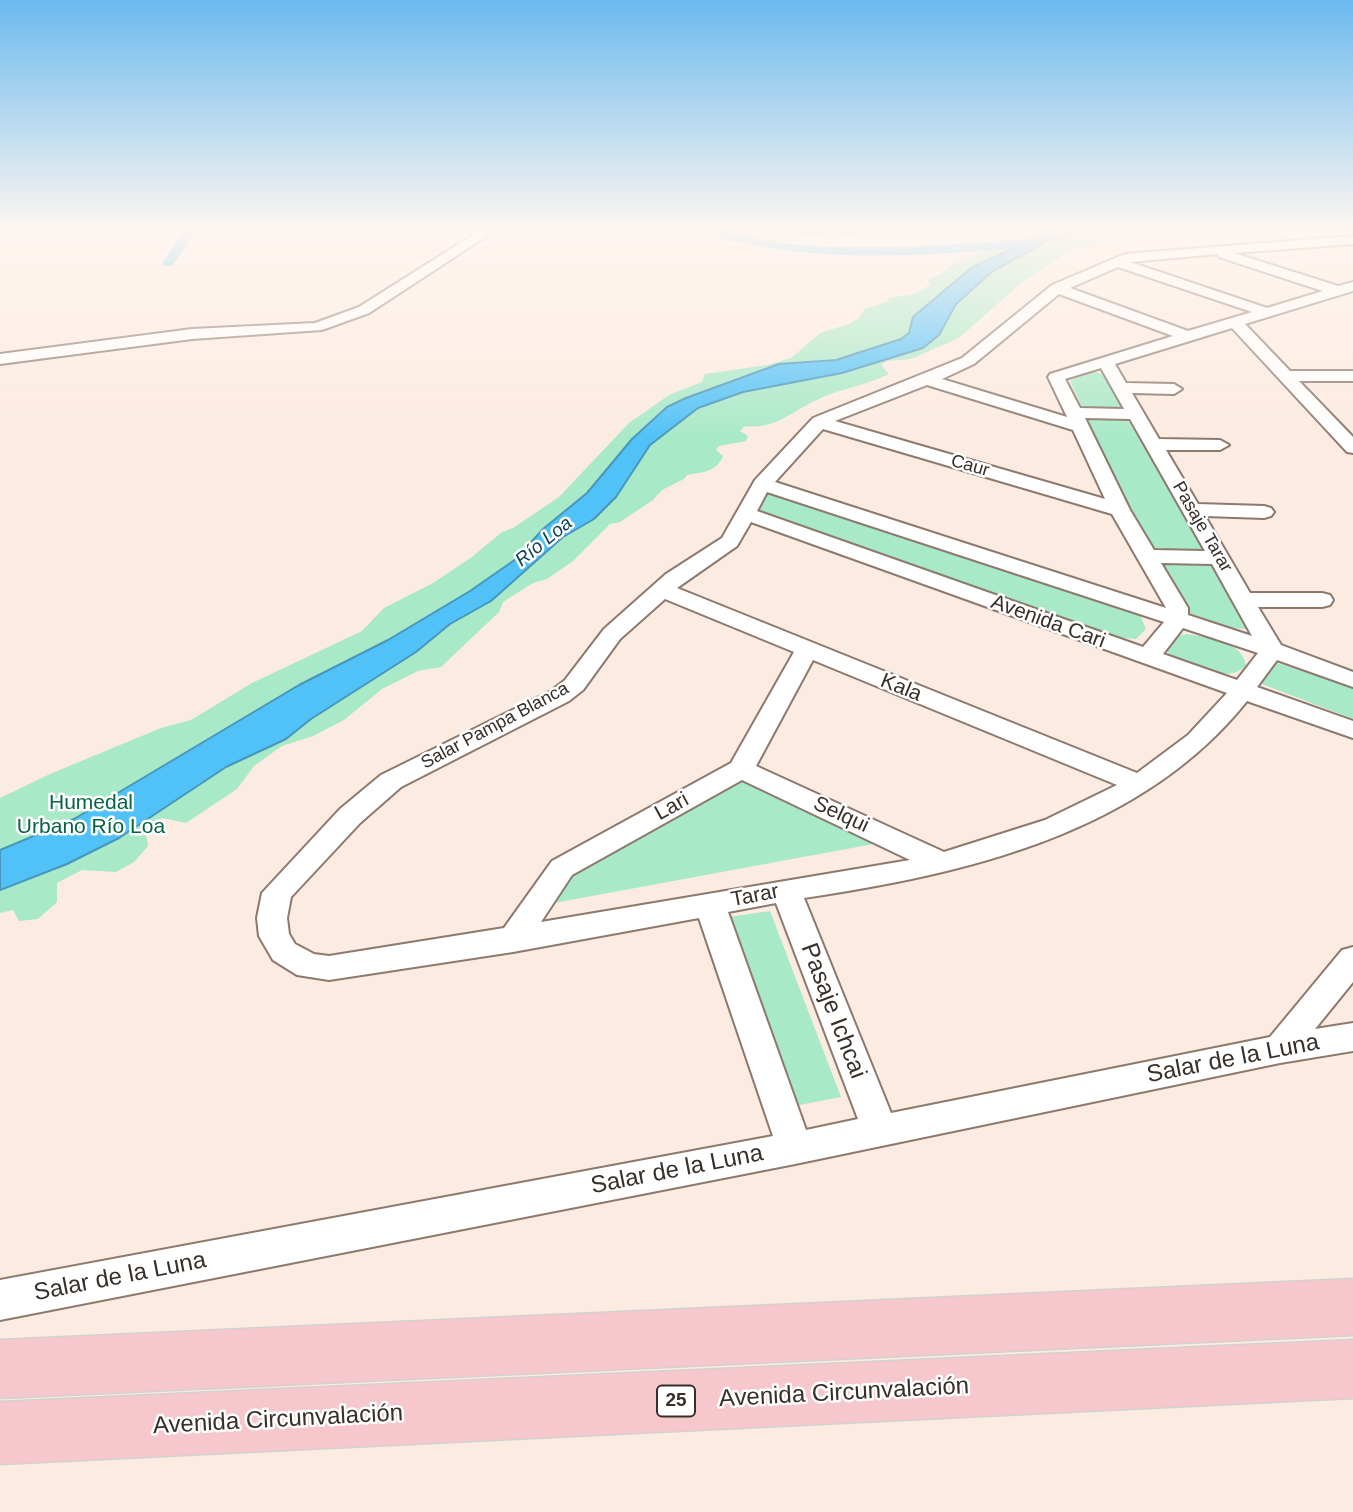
<!DOCTYPE html>
<meta charset="utf-8">
<style>
body{margin:0}
canvas{display:block;background:#fcebe0}
</style>
<canvas width="1353" height="1512"></canvas>
<script>
const ctx = document.querySelector('canvas').getContext('2d');
ctx.lineJoin = 'round';
function fill(path, color) { ctx.fillStyle = color; ctx.fill(path, 'evenodd'); }
function trace(path, color, width, dash) { ctx.strokeStyle = color; ctx.lineWidth = width; ctx.lineCap = dash ? 'butt' : 'round'; ctx.setLineDash(dash || []); ctx.stroke(path); }
function label(font, color, halo, rows, align = 'center') {
  ctx.font = font + ' Helvetica,sans-serif'; ctx.lineWidth = 5; ctx.setLineDash([]); ctx.textBaseline = 'middle'; ctx.strokeStyle = halo; ctx.fillStyle = color; for (const [text, x, y, turn = 0] of rows) {
    ctx.save(); ctx.translate(x, y); ctx.rotate((+turn || 0) * Math.PI / 180); ctx.textAlign = isNaN(turn) ? turn : align; if (halo) ctx.strokeText(text, 0, 0); ctx.fillText(text, 0, 0); ctx.restore();
  }
}
const green = new Path2D(`
 M1034,228H1213L1084,246L1065,254L1021,283L959,338L911,359L887,361L881,365L889,374C867,385 843,388 821,398C795,409 775,430 745,426L740,431L748,436L746,441L719,446L716,450L723,456C716,473 702,472 687,475L684,479L662,490L653,500L620,522L610,524L573,561L547,579L533,583L503,602L499,612L441,667L418,671L382,689L344,720L313,736L282,746L254,766L237,789L186,823L162,818L145,828L148,846L134,862L116,872L82,870L57,883V902L38,919L19,921L13,910L0,913V798L50,774L161,728L191,720L252,683L362,631L384,608L433,583L472,557L502,532L513,528L559,497L629,423L669,395L702,382L705,374L767,365L791,358L820,333L849,324L859,318L865,309L887,302L889,298L914,294L930,285L928,280L944,272L948,266L1026,235Z
 M1091,370L1104,375L1123,411H1084L1070,381Z
 M1087,417L1120,418L1129,422L1205,549L1200,552L1162,553L1151,549L1084,420Z
 M777,494L1134,612L1141,617L1146,629L1136,639L1111,637L761,513L755,505L765,495Z
 M1157,561L1211,562L1248,624L1246,629L1232,628L1183,611Z
 M1187,634C1208,638 1242,641 1246,665C1229,686 1192,664 1171,656L1166,650L1170,637Z
 M1274,662L1353,687V719L1259,683Z
 M742,781L879,843L554,903L583,862Z
 M770,911L841,1097L794,1106L729,917Z`);
const water = new Path2D(`
 M1068,228H1096L1048,241L993,271L956,304L939,335L923,348L842,373L743,392L698,408L650,445L616,497L594,519L563,537L491,601L450,624L416,652L311,719L286,739L226,767L119,838L67,864L0,890V850L74,819L299,685L388,640L470,591L516,559L543,529L587,493L632,439L667,407L686,398L779,364L836,360L901,339L909,333L913,317L971,268L1024,243Z`);
const canal = new Path2D(`
 M186,228H198L172,266H164L162,263Z
 M697,228H716L781,243L823,247H910L1035,239L1041,243L1035,247C941,254 846,263 753,245C736,242 711,238 697,228Z
 M773,228L833,230L887,228L881,232L833,238L779,232Z`);
const minor = new Path2D(`
 M484,228H499L369,313L322,330L192,339L0,364V354L192,329L315,323L359,307Z
 M1353,236V244L1234,253L1338,286L1353,282V291L1245,324L1290,371H1353V381H1299L1353,437V453L1347,452L1232,328L1115,364L1126,383L1174,384L1182,389L1174,394L1132,393L1159,439L1220,440L1229,445L1220,450H1166L1198,504L1264,506L1271,508L1274,512L1271,516L1264,518L1205,516L1250,593H1322L1330,595L1333,600L1330,605L1322,607H1258L1281,645L1353,672V687L1277,660L1257,687L1353,721V738L1247,701C1141,834 965,874 804,898L891,1113L1270,1037L1342,950L1353,947V982L1315,1029L1353,1023V1051L1280,1063L795,1164L0,1320V1280L773,1136L699,918L513,952L329,980L297,975L273,960L259,936L257,918L262,893L340,809L381,775L551,691L565,680L604,629L666,574L722,538L755,480L813,418L962,358L1052,285L1125,254ZM1218,254L1219,257L1323,291L1267,308L1130,262ZM1118,267L1252,312L1188,331L1070,288ZM1059,294L1173,336L1050,374L1048,377L1067,417L942,379L974,364ZM1101,368L1124,409L1080,408L1065,379ZM927,385L1073,430L1105,499L835,421ZM1085,418L1130,419L1205,551L1154,550L1130,510ZM823,429L1112,514L1166,608L775,482ZM767,492L1164,622L1143,647L757,511ZM751,522L1227,693L1188,735L1137,773L677,588L737,546ZM1161,563L1212,564L1252,636L1188,615V608ZM665,599L794,652L731,763L552,861L504,928L329,956L314,954L295,944L289,934L287,918L291,897L360,823L401,787L569,701L583,690L620,639ZM1183,628L1258,653L1237,680L1163,654ZM813,660L1117,785L1045,820L944,852L756,766ZM742,780L910,860L541,922L572,875ZM776,903L858,1119L806,1130L728,912Z`);
const highway = new Path2D(`
 M1353,1279V1335L0,1398V1340Z
 M1353,1340V1398L0,1464V1402Z`);
const farStreetnames = [
 ["Caur",970,466,16],
 ["Pasaje Tarar",1202,527,60],
 ["Salar Pampa Blanca",495,726,-28]
];
const farWaternames = [
 ["Río Loa",544,542,-39]
];
const shields = [
 [676,1401,38]
];
const shieldNames = [
 ["25",676,1401]
];
const streetNames = [
 ["Avenida Cari",1048,622,20],
 ["Kala",901,688,22],
 ["Lari",672,807,-29],
 ["Selqui",841,815,25],
 ["Tarar",755,896,-11]
];
const parkNames = [
 ["Humedal",91,803],
 ["Urbano Río Loa",91,827]
];
const nearStreetnames = [
 ["Pasaje Ichcai",833,1011,69],
 ["Salar de la Luna",1233,1059,-11],
 ["Salar de la Luna",677,1170,-11],
 ["Salar de la Luna",120,1277,-11],
 ["Avenida Circunvalación",844,1393,-3],
 ["Avenida Circunvalación",278,1420,-3]
];
fill(green, '#a8e9c8');
fill(water, '#50c2f7');
trace(water, '#4896ba', 2);
fill(canal, '#50c2f7');
trace(minor, '#8d796d', 4);
trace(highway, '#d3d1d0', 3);
fill(minor, '#fff');
fill(highway, '#f7c7ce');
const sky = ctx.createLinearGradient(0, 0, 0, 440);
sky.addColorStop(0, '#6bbaee');
sky.addColorStop(0.52, '#fef6f1');
sky.addColorStop(1, '#fef6f100');
ctx.fillStyle = sky;
ctx.fillRect(0, 0, 1353, 440);
label('18px', '#372f2a', '#fff', farStreetnames);
label('italic 19px', '#104157', '#fff', farWaternames);
for (const [x, y, w] of shields) { const box = new Path2D(); box.roundRect(x - w / 2, y - 15.5, w, 31, 5); ctx.fillStyle = '#fff'; ctx.fill(box); trace(box, '#372f2a', 2); }
label('bold 19px', '#372f2a', null, shieldNames);
label('21px', '#372f2a', '#fff', streetNames);
label('21px', '#076343', '#fff', parkNames);
label('24px', '#372f2a', '#fff', nearStreetnames);
</script>
